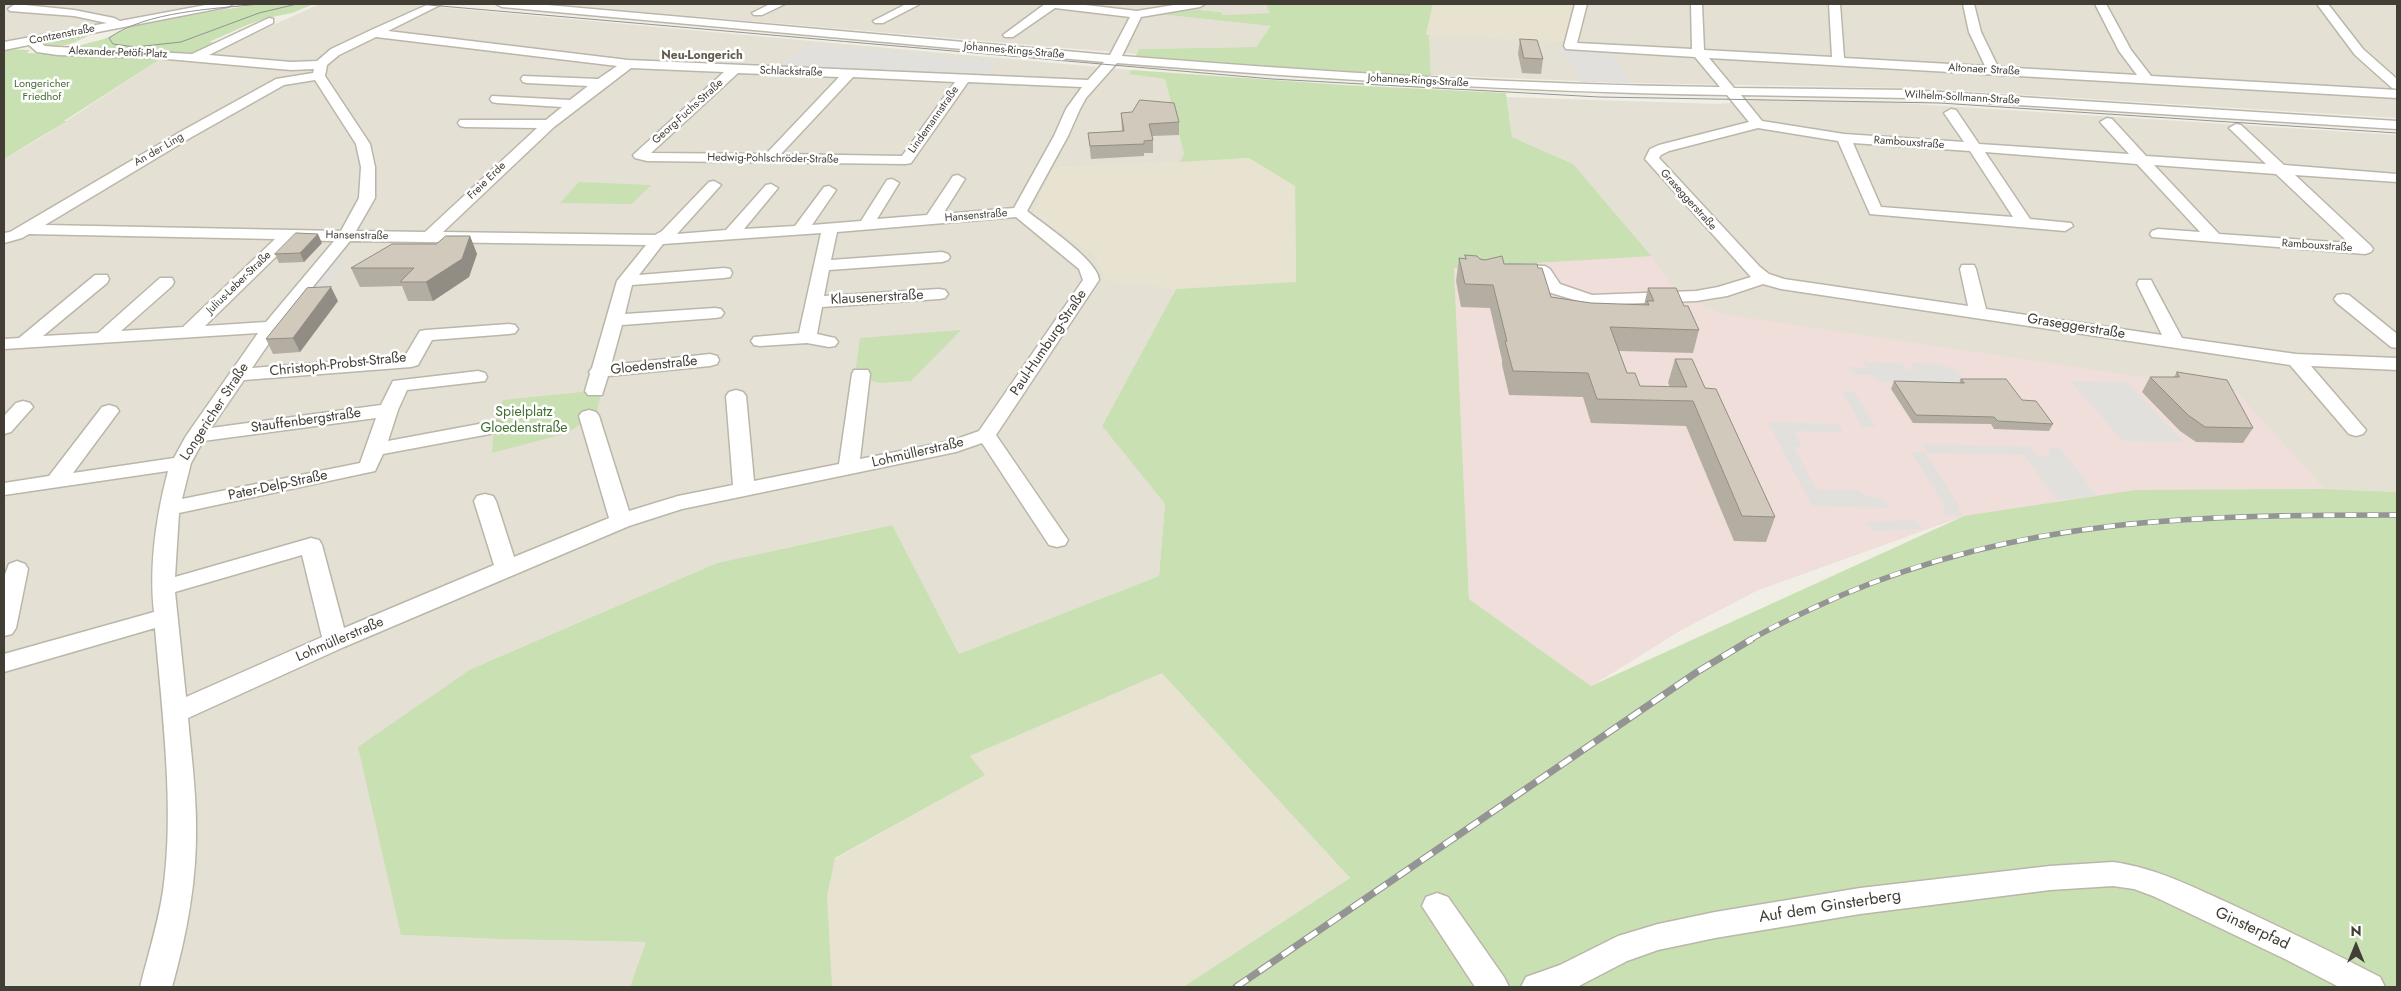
<!DOCTYPE html>
<meta charset="utf-8">
<style>
body{margin:0}
#map{position:relative;width:2401px;height:991px;overflow:hidden;background:#f0eee5;font-family:Jost,sans-serif}
canvas{display:block}
.frame{position:absolute;inset:0;border:5px solid #423e36;pointer-events:none}
.north{position:absolute;left:2331px;top:921px;width:50px;height:50px;-webkit-text-stroke:4px #fff;paint-order:stroke;rotate:0deg;font-size:14px;font-weight:700;line-height:20px;text-align:center;color:#423e36}
.north::after{content:'';display:block;margin:auto;width:18px;height:22px;background:#423e36;clip-path:polygon(50% 0,100% 100%,50% 72%,0 100%)}
</style>
<div id="map">
<canvas width="2401" height="991"></canvas>
<div class="frame"></div>
<div class="north">N</div>
</div>
<script>
const ctx = document.querySelector('canvas').getContext('2d');
ctx.lineJoin = 'round';
function fill(path, color) { ctx.fillStyle = color; ctx.fill(path, 'evenodd'); }
function trace(path, color, width, dash) { ctx.strokeStyle = color; ctx.lineWidth = width; ctx.lineCap = dash ? 'butt' : 'round'; ctx.setLineDash(dash || []); ctx.stroke(path); }
function label(font, color, halo, rows, align = 'center') {
  ctx.font = font + ' Jost,sans-serif'; ctx.lineWidth = 5; ctx.setLineDash([]); ctx.textBaseline = 'middle'; ctx.strokeStyle = halo; ctx.fillStyle = color; for (const [text, x, y, turn = 0] of rows) {
    ctx.save(); ctx.translate(x, y); ctx.rotate((+turn || 0) * Math.PI / 180); ctx.textAlign = isNaN(turn) ? turn : align; if (halo) ctx.strokeText(text, 0, 0); ctx.fillText(text, 0, 0); ctx.restore();
  }
}
const residential = new Path2D(`
 M4,4H202L4,42Z
 M320,4H404L1131,70L1130,74L1165,79L1184,154L1180,162L1053,168L1034,213L1096,255L1106,279L1176,289L1102,426L1165,504L1159,576L959,654L891,525L717,563L471,669L401,935L498,939L647,942L630,987H4V159L39,139L162,58L204,56Z
 M552,4H1266L1271,13L1222,15L1221,12L1188,9L1161,14L1272,26L1256,47L1139,49L1136,54Z
 M1433,4H2397V118L1914,88L1631,83L1431,75L1429,35Z
 M1507,97L1718,104L1760,100L1883,102L2397,135V492L2325,489L1964,516L1758,590L1681,630L1591,686L1573,164L1512,137Z`);
const education = new Path2D(`
 M1433,4H1572L1565,40L1558,42L1426,34Z
 M1249,158L1295,185L1296,283L1176,289L1106,280L1096,255L1034,213L1053,168Z
 M1162,672L1350,878L1183,987H811L817,869L984,775L970,756Z`);
const medical = new Path2D(`
 M1651,256L1681,296L1723,314L2236,391L2325,489L2136,490L1964,516L1758,590L1681,630L1591,686L1469,599L1454,268Z`);
const green = new Path2D(`
 M260,4H314L292,13L267,18L247,25L209,42L219,43L197,52L186,53L66,49L104,39L140,23Z
 M1266,4H1433L1426,34L1429,35L1431,77L1135,57L1139,49L1256,47L1271,26L1159,14L1188,9L1221,12L1222,15L1270,13Z
 M94,32C80,41 59,51 43,44L46,42Z
 M4,49L30,50L27,53L162,58L64,121H67L4,159Z
 M1131,70L1344,85L1506,93L1512,137L1573,164L1651,256L1454,268L1469,599L1591,686L1964,516L2136,490L2325,489L2397,492V987H2380L2162,878L2124,880L2296,954L2359,987H1183L1350,878L1162,673L970,756L985,775L835,858L827,896L832,987H630L646,942L498,939L401,935L358,747L471,669L717,563L892,525L959,654L1159,576L1165,504L1102,426L1176,289L1296,282L1295,186L1249,158L1180,162L1184,154L1165,79L1129,74Z
 M579,182L651,185L632,204L560,203Z
 M961,330L911,381L879,383L855,375L860,338Z
 M602,390L596,414L567,433L492,453L494,424L503,400Z`);
const parking = new Path2D(`
 M809,44L987,61L994,64L987,76L777,65Z
 M1559,48L1610,51L1631,83L1580,82L1577,72Z
 M674,50L735,53L732,56H751L741,62L730,63L660,60Z
 M338,257L346,259L319,296L303,301Z
 M1863,362L1902,363L1907,369L1914,370L1911,363L1937,364L1955,369L1966,385L1877,382L1873,375H1855L1849,366L1867,368Z
 M2070,381L2127,382L2184,442L2123,441Z
 M1842,391L1854,392L1876,427H1862Z
 M1768,422L1839,424L1843,432L1794,431L1802,447H1794L1816,489L1858,490L1868,496L1884,499L1889,508L1812,506Z
 M1922,444L2031,447L2037,456L2051,455L2047,448H2060L2097,496L2057,500L2024,455L1928,453Z
 M1911,452H1925L1960,507H1957L1963,516L1945,515L1942,511H1945L1942,506H1945Z
 M1915,520L1923,529L1873,531L1867,522Z`);
const minor = new Path2D(`
 M15,4L74,10L114,18L120,21L211,4H233L227,7L41,43L45,46L58,47L192,54L269,18L273,19V23L209,55L291,62L317,61L331,49L369,31L429,4H442L388,31L628,60L1088,80L1104,62L502,7L496,4H536L1110,55L1130,17L1055,8L1013,37H1005L1003,35L1045,4H1077L1137,11L1180,4H1205L1200,7L1141,17L1122,56C1322,72 1521,85 1720,87L1695,57L1566,49L1564,46L1575,4H1587L1577,43L1692,49L1691,4H1702L1704,50L1832,57L1829,4H1840L1844,58L1985,66L1969,32L1963,4H1974L1981,32L1998,67L2137,75L2119,51L2095,4H2106L2131,50L2151,76L2397,90V98L1709,58L1734,88L1909,90L2397,121V129L1909,98L1741,95L1762,121L1844,134L1964,142L1944,113L1951,109L1956,110L1979,144L2129,154L2100,122L2107,118L2112,119L2146,156L2266,164L2229,128L2236,124L2241,125L2284,165L2397,174V182L2295,175L2371,246L2373,249L2371,252L2365,254L2152,237L2150,234L2152,231L2158,229L2200,232L2137,164L1985,152L2030,219L2071,223L2073,226L2065,231L1870,214L1838,141L1758,128L1669,151L1661,155L1659,158L1760,267L1769,274L1784,279L1968,306L1960,269L1962,265H1974L1976,269L1986,309L2162,335L2137,284L2139,280H2151L2153,284L2182,338L2296,354L2397,358V370L2311,366L2366,430L2363,434L2356,436L2349,434L2290,365L1781,289L1763,284L1727,296L1696,301L1591,305L1548,292L1535,275L1509,273L1507,269L1509,265L1545,266L1550,269L1560,284L1592,295L1696,291L1718,287L1751,277L1645,159L1650,149L1659,145L1749,122L1727,95C1523,92 1320,79 1117,63L1086,98L1080,109L1068,136L1027,211C1043,224 1099,261 1099,280L996,435L1068,540L1065,545L1057,547L1049,545L982,443L956,452L682,509L629,526L344,647L188,718C191,753 196,789 196,825C197,880 187,934 172,987H140C148,955 158,924 163,891C175,809 162,711 155,628L4,672V654L154,612C149,565 156,517 168,471L4,495V483L49,476L102,407L109,405L116,407L119,411L73,473L174,458L186,436L258,333L4,349V339L19,338L95,275H107L109,279L107,283L43,336L98,333L160,278H172L174,282L172,286L121,331L183,327L275,239L29,234L22,238L4,243V233L10,232L180,132L276,79L313,73L314,69L291,70L156,58L58,55L37,52L29,45L4,50V42L107,23L74,16L10,11L8,9ZM376,37L617,66L598,79L523,76L521,79L523,82L527,83L588,86L570,100L492,96L490,99L492,102L497,103L562,107L546,120H460L458,123L460,126L465,127L537,128L425,232L356,231L375,198V167L370,144L325,76L327,65L339,55ZM631,68L724,72L633,155L635,158L647,161L906,164L911,163L968,82L1082,87L1066,109L1054,136L1014,208L943,214L965,179L958,175L953,176L927,215L877,219L899,183L892,179L887,180L861,221L812,225L836,190L829,186L824,187L795,226L744,229L778,188L771,184L766,185L726,230L677,234L721,185L714,181L709,182L662,231L655,235L443,232L554,127ZM738,73L839,77L766,154L651,153ZM853,77L955,82L902,156L781,154ZM315,80L356,144L361,167L359,198L341,231L45,225L190,138L284,85ZM1853,143L1970,151L2013,217L1881,207ZM2154,165L2276,174L2349,243L2219,234ZM1016,217L1079,269L1083,280L979,431L951,441L860,459L870,374L868,370H854L852,374L839,464L754,481L746,396L743,392L736,390L729,392L726,396L733,485L678,496L629,511L599,416L596,412L589,410L582,412L579,416L609,518L514,557L496,501L493,496L485,494L477,496L474,501L494,565L344,628L322,545L319,540L311,538L175,577L179,513L375,471L383,454L495,433L502,431L505,427L502,423L495,421L388,441L398,410L407,390L485,381L487,377L485,373L478,371L393,381L381,405L211,428L244,380L411,367L418,365L432,340L509,334L515,333L518,329L515,325L509,324L426,330L420,331L405,356L252,368L278,330L350,241L646,245L617,281L592,368L589,372L590,374L585,391L588,395H602L608,376L710,366L717,364L719,360L717,356L710,354L611,365L622,325L715,318L721,317L724,313L721,309L715,308L625,314L632,285L724,278L730,277L732,273L730,269L724,268L639,275L663,244L821,233L799,333L754,337L751,341L754,345L760,346L807,343L829,347L835,346L838,342L835,338L817,334L822,307L939,299L945,298L948,294L945,290L939,289L824,296L829,270L942,262L948,260L950,257L948,254L942,252L831,260L837,232ZM293,240L334,241L266,322L205,326ZM376,418L360,463L182,499L191,463L203,441ZM302,555L322,637L186,697L175,592Z
 M770,4H785L762,15H754L752,13Z
 M906,4H920L883,23H875L873,21Z
 M2317,4H2328L2363,49L2397,79V89L2392,88L2355,55Z
 M2343,294L2349,295L2397,334V348L2391,347L2337,303L2334,299L2337,295Z
 M23,401L30,403L33,407L11,432L4,434V416L16,403Z
 M17,561L25,564L28,569L16,628L12,634L4,636V577L9,564Z
 M2113,862C2157,868 2195,888 2235,906C2284,929 2332,952 2380,977L2385,987H2339L2285,959L2153,896L2134,889L2113,886L2050,890L1860,914L1715,938L1658,950L1627,961L1577,987H1521L1526,977L1560,965L1618,936L1658,924L1715,912L1860,888L2050,866Z
 M1437,893L1448,897L1504,977L1509,987H1475L1422,906L1426,897Z`);
const tram = new Path2D(`
 M260,4C214,9 147,11 109,38L113,44L135,47L181,42L259,13L297,4
 M418,4L1272,79L1599,97L1940,103L2397,133`);
const railFar1 = new Path2D(`
 M1750,640C1779,623 1811,609 1842,595C2026,517 2201,515 2397,515`);
const rail = new Path2D(`
 M1236,987L1697,672L1752,639`);
const wall = new Path2D(`
 M1520,39L1543,59L1541,74L1522,73L1518,54Z
 M1121,113L1179,122V135L1152,136L1153,140V153H1144V156L1091,159L1088,133L1122,131Z
 M470,236L477,254L469,277L433,301H408L402,286L360,287L351,268Z
 M322,243L304,262L279,263L275,254Z
 M1465,255L1504,264L1538,268L1551,297L1591,303L1644,305L1648,288L1684,306L1699,330L1693,353L1619,351L1627,373L1640,386L1670,387L1668,383L1675,359L1705,388L1775,517L1766,542L1734,541L1686,426L1591,423L1583,397L1509,395L1502,365V360L1490,308L1461,307L1456,281L1459,258L1465,259Z
 M338,301L300,352L273,354L266,339Z
 M2177,372L2253,428L2243,443L2196,442L2180,431L2142,392L2150,377H2174Z
 M1961,379L2022,400L2053,424L2049,431L1994,429L1991,424L1913,423L1891,389L1894,381L1959,383Z`);
const shadedWall = new Path2D(`
 M318,234L322,243L304,262L300,253Z
 M470,236L477,254L469,277L433,301L426,282Z
 M331,287L338,301L300,352L293,338Z`);
const building = new Path2D(`
 M1520,39L1537,40L1543,59L1524,58Z
 M1140,100L1174,103L1179,122L1149,124L1153,140L1144,141V144L1090,146L1088,133L1124,131L1121,113L1132,112Z
 M296,233L318,234L300,253L275,254Z
 M446,236H470L462,259L426,282H400L414,268H351L392,244H436Z
 M1465,255L1477,256L1480,259L1485,260L1502,256L1504,264H1537L1538,268H1542L1551,297L1591,303L1649,305L1647,301H1654L1648,288H1676L1684,306H1688L1699,330L1610,327L1627,373H1635L1640,386L1687,387L1675,359H1692L1705,388L1716,389L1775,517L1742,516L1693,401L1597,399L1588,373L1513,371L1505,341H1507L1493,285L1465,284L1459,258L1466,259Z
 M331,287L293,338L266,339L307,288Z
 M2177,372L2227,380L2253,428L2205,427L2188,415L2150,377H2179Z
 M1961,379H2006L2022,400L2036,401L2053,424L1998,421L1994,417L1916,415L1894,381L1964,383Z`);
const farStreetnames = [
 ["Contzenstraße",62,35,-11],
 ["Johannes-Rings-Straße",1014,51,5],
 ["Alexander-Petöfi-Platz",118,53,2],
 ["Altonaer Straße",1984,70,3],
 ["Schlackstraße",791,72,2],
 ["Johannes-Rings-Straße",1418,81,3],
 ["Wilhelm-Sollmann-Straße",1962,98,3],
 ["Georg-Fuchs-Straße",688,112,-42],
 ["Lindemannstraße",934,120,-55],
 ["Rambouxstraße",1909,143,4],
 ["An der Ling",159,150,-30],
 ["Hedwig-Pohlschröder-Straße",773,159,1],
 ["Freie Erde",487,181,-44],
 ["Graseggerstraße",1688,200,48],
 ["Hansenstraße",976,216,-5],
 ["Hansenstraße",357,236,1],
 ["Rambouxstraße",2317,246,4],
 ["Julius-Leber-Straße",239,283,-44]
];
const farParknames = [
 ["Longericher",42,84],
 ["Friedhof",42,97]
];
const farNeighbourhoodnames = [
 ["Neu-Longerich",702,56]
];
const streetNames = [
 ["Klausenerstraße",877,298,-3],
 ["Graseggerstraße",2076,327,9],
 ["Paul-Humburg-Straße",1049,343,-56],
 ["Christoph-Probst-Straße",338,365,-6],
 ["Gloedenstraße",654,366,-6],
 ["Longericher Straße",215,412,-57],
 ["Stauffenbergstraße",306,421,-8],
 ["Lohmüllerstraße",918,453,-13],
 ["Pater-Delp-Straße",278,486,-12],
 ["Lohmüllerstraße",340,640,-23]
];
const parkNames = [
 ["Spielplatz",524,413],
 ["Gloedenstraße",524,429]
];
const nearStreetnames = [
 ["Auf dem Ginsterberg",1830,907,-9],
 ["Ginsterpfad",2252,929,25]
];
fill(residential, '#e4e0d4');
fill(education, '#e8e3d1');
fill(medical, '#f0deda');
fill(green, '#c8e0b2');
fill(parking, '#e2e0dd');
trace(minor, '#bbb6a9', 3);
fill(minor, '#fff');
trace(tram, '#949494', 1);
trace(railFar1, '#949494', 5.5);
trace(rail, '#949494', 7);
trace(railFar1, '#fff', 4, [11]);
trace(rail, '#fff', 5, [14]);
fill(wall, '#b4aea2');
fill(shadedWall, '#928d84');
fill(building, '#d1cabc');
trace(building, '#928d84', 1);
label('11px', '#423e36', '#fff', farStreetnames);
label('11px', '#426d30', '#fff', farParknames);
label('bold 12px', '#645d4e', '#fff', farNeighbourhoodnames);
label('14px', '#423e36', '#fff', streetNames);
label('14px', '#426d30', '#fff', parkNames);
label('16px', '#423e36', '#fff', nearStreetnames);
</script>
